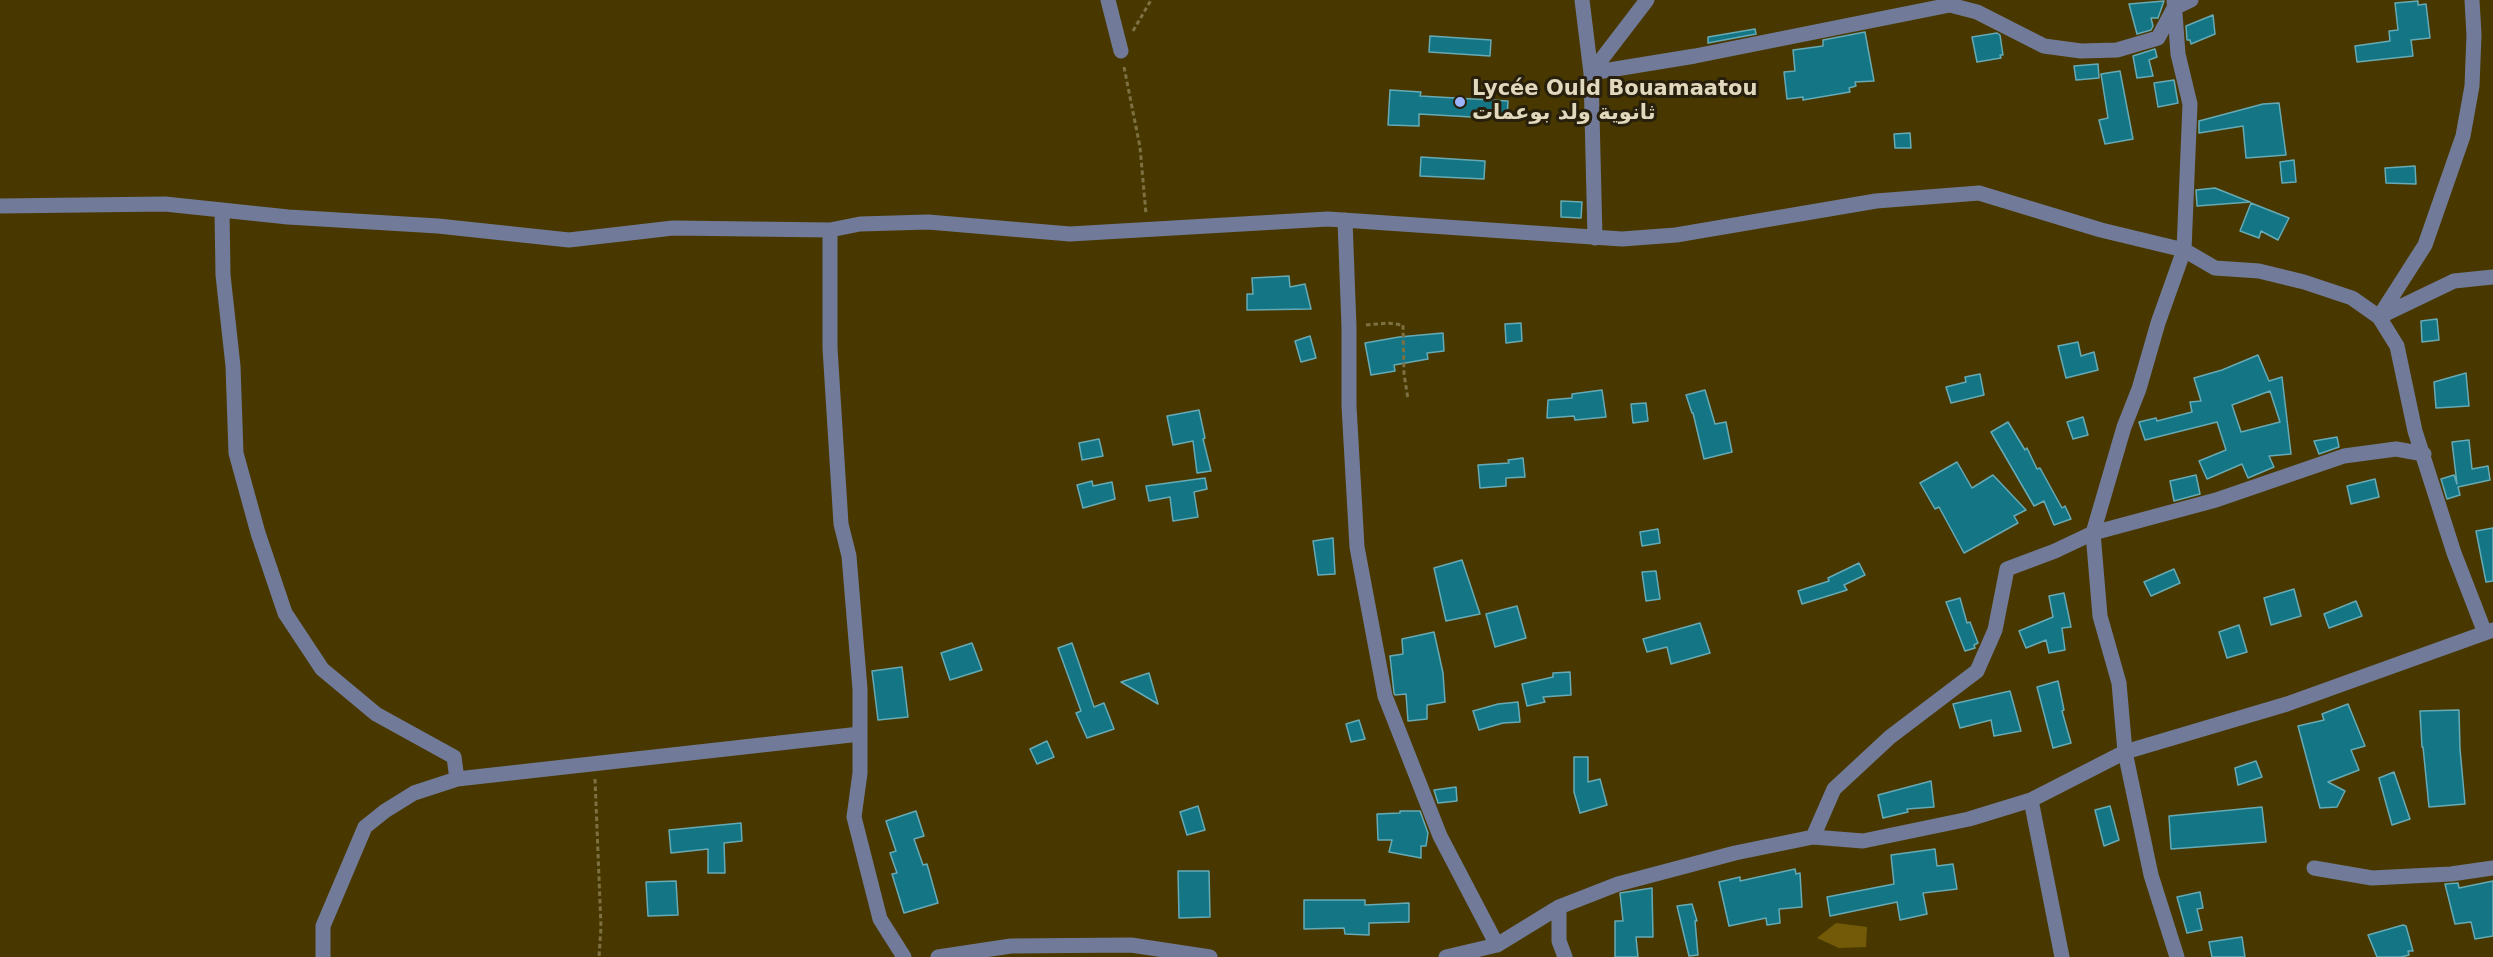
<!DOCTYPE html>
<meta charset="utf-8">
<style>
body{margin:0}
canvas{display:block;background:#483800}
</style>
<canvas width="2493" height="957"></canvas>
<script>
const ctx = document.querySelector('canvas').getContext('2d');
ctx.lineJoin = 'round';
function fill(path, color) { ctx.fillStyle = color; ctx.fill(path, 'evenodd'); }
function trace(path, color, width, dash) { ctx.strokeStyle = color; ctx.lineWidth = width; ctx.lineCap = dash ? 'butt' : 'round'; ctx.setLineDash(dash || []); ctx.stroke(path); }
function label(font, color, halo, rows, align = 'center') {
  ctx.font = font + ' "DejaVu Sans",Vazirmatn,sans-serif'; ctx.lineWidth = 6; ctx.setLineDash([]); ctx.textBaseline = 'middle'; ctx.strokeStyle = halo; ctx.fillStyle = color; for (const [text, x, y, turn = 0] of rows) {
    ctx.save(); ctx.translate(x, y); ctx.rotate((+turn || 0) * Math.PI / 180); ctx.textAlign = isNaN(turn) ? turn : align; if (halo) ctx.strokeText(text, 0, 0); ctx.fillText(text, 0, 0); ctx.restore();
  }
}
const green = new Path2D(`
 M1836,923L1867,927L1866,947L1839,948L1817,938Z`);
const building = new Path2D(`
 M2164,1L2158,18H2151L2153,26L2151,30L2137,34L2129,4Z
 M2418,1V5L2426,4L2430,38L2411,40L2413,56L2357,62L2355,46L2390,41L2389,31L2398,30L2395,3Z
 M2213,15L2215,34L2191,44L2190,40H2187L2186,26Z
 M1755,29L1756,34L1708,43V37Z
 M1865,32L1874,81L1855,82L1856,86L1849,88L1850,92L1803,100V97L1787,99L1784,72L1795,71L1793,50L1823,46V40Z
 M1997,33L2000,35L2003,55H2000L2001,58L1977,62L1972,37Z
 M1430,36L1491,40L1490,56L1429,52Z
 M2155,49L2157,57L2149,60L2153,76L2137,78L2133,56Z
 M2098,64L2099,78L2076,80L2074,66Z
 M2120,71L2133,139L2105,144L2099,120L2108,118L2101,74Z
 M2174,80L2178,103L2158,107L2154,83Z
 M1390,90L1421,92L1420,96L1508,101L1507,119L1419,114V126L1388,125Z
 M2279,103L2286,155L2246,158L2243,126L2199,133V121L2263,104Z
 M1910,133L1911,148H1895L1894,134Z
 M1421,157L1485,161L1484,179L1420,176Z
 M2294,160L2296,182L2282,183L2280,162Z
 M2415,166L2416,184L2386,183L2385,168Z
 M2215,188L2250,202L2197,206L2196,190Z
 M1561,201L1582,202L1581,218L1561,217Z
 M2251,203L2289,218L2278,240L2261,231L2259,238L2240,231Z
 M1289,276L1290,287L1305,284L1311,309L1247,310V294H1253L1252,278Z
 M2437,319L2439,340L2422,342L2421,321Z
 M1521,323L1522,341L1506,343L1505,324Z
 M1443,333L1444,351L1427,353L1428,359L1394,365L1395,371L1371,375L1365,343L1399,337Z
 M1310,336L1316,358L1301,362L1295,341Z
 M2078,342L2081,356L2094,352L2098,370L2066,378L2058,346Z
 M2258,355L2269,381L2282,377L2291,454L2269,456L2274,467L2248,478L2242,464L2207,479L2199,461L2226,450L2217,422L2145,440L2139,422L2156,418L2157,421L2192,412L2190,402L2201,401L2194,378L2222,370ZM2270,391L2280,422L2241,432L2232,405Z
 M2466,373L2469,406L2436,408L2434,382Z
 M1980,374L1984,395L1951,403L1946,387L1966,382L1965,377Z
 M1602,390L1606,417L1575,420L1574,416L1547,418L1548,400L1572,398V394Z
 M1705,390L1715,424L1726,422L1732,452L1704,459L1693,413H1692L1686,395Z
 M1646,403L1648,421L1633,423L1631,404Z
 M1199,410L1205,438L1203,439L1211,471L1197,473L1193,441L1173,445L1167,416Z
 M2083,417L2088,435L2073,439L2067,422Z
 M2008,422L2025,450L2027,448L2037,469L2040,468L2062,508L2065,506L2071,519L2054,525L2044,501L2034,506L1991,432Z
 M2337,437L2339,447L2319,454L2314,441Z
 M1099,439L1103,456L1082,460L1079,443Z
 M2469,440L2472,469L2488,466L2490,480L2458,487L2460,495L2447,499L2441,479L2454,475L2457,484L2452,442Z
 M1523,458L1525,477L1506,478V486L1480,488L1478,465L1509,463L1508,460Z
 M1957,462L1972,488L1993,475L2026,510L2014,516L2018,523L1964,553L1939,507L1935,509L1920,483Z
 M2196,475L2200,494L2174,501L2170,481Z
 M1205,478L1207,489L1194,492L1198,517L1173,521L1170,497L1149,501L1146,486Z
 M2375,479L2379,497L2351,504L2347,486Z
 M1092,481L1093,486L1112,482L1115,499L1083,508L1077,485Z
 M2493,528V581L2486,582L2476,531Z
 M1658,529L1660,543L1642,546L1640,532Z
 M1333,538L1335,574L1318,575L1313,541Z
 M1462,560L1480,614L1446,621L1434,568Z
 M1859,563L1865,575L1844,585L1847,590L1802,604L1798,591L1829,581L1828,578Z
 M2174,569L2180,583L2151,596L2144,582Z
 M1656,571L1660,599L1646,601L1642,572Z
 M2294,589L2301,616L2271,625L2264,598Z
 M2064,593L2071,627L2062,628L2065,650L2049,653L2046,640L2026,648L2019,631L2053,617L2049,596Z
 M1960,598L1967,623L1970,622L1978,643L1974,645L1975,648L1965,651L1946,602Z
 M2356,601L2362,616L2329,628L2324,614Z
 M1517,606L1526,638L1495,647L1486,614Z
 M1700,623L1710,653L1671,664L1667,647L1647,652L1643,639Z
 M2239,625L2247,652L2227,658L2219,632Z
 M1434,632L1443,673L1445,702L1427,705V719L1408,721L1406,694L1395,695L1394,693L1390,656L1403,654L1402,639Z
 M972,643L982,670L950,680L941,653Z
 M1072,643L1094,707L1104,703L1114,729L1087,738L1076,713L1081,711L1058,648Z
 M902,667L908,717L878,720L872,671Z
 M1570,672L1571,695L1543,697L1545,702L1527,706L1522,684L1553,677V673Z
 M1149,673L1158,704L1121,682Z
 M2058,681L2064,710L2062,711L2071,743L2053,748L2037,687Z
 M2010,691L2021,731L1994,736L1991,720L1960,728L1953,704Z
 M1518,702L1520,722L1503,723L1479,730L1473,711L1498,704Z
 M2348,704L2365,746L2351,750L2359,770L2328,782L2345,791L2337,807L2320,808L2298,726L2324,720L2322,714Z
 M2459,710L2460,749L2465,804L2429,807L2423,747H2422L2420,711Z
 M1359,720L1365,739L1351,742L1346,724Z
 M1047,741L1054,757L1037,764L1030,749Z
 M1574,757H1588V782L1600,779L1607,805L1580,813L1574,792Z
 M2256,761L2262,777L2238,785L2235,768Z
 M2394,772L2410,819L2392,825L2379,778Z
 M1931,781L1934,807L1907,809L1908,812L1883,818L1878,795Z
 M1456,787L1457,801L1438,803L1434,790Z
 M1198,806L1205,830L1187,835L1180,812Z
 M2110,806L2119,840L2104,846L2095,810Z
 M2262,807L2266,842L2171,849L2169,816Z
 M916,811L924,836L914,839L923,865L927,864L938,903L904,913L892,874L897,873L890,853L896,851L886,821Z
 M1400,811H1420L1428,833L1426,846H1421V858L1389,852L1392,840H1378L1377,814L1400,813Z
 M741,823L742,841L724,843L725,873H708V849L671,853L669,830Z
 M1935,849L1937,866L1953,864L1957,889L1923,893L1927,914L1900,920L1897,902L1830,916L1827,897L1894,884L1891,855Z
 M1795,869L1796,874L1800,873L1802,907L1779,909L1780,923L1767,925L1766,918L1729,926L1719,882L1740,877V881Z
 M1178,871H1209L1210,917L1179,918Z
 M676,881L678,915L648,916L646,882Z
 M2493,881V936L2475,939L2471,922L2455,924L2445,884L2458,883L2459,888Z
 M1652,888L1653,937H1636L1638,957H1615V921H1623L1620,893Z
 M2200,892L2203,908L2197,909L2202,930L2187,933L2177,897Z
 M1304,900H1365V905L1409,903V922L1369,923V935L1345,934L1344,928L1304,929Z
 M1692,904L1697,921H1695L1698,955L1689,956L1677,906Z
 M2403,925L2406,926L2413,951H2408L2409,955L2401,957H2377L2368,935Z
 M2242,937L2245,957H2212L2209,942Z`);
const path = new Path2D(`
 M1133,31L1151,0
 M1124,67L1140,147L1146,214
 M1366,325L1388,323L1403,325L1404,374L1408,399
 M595,779L601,927L599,957`);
const minor = new Path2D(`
 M1108,0L1121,51
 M1582,0L1591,73L1595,238
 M2174,0L2178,54L2190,104L2184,250L2158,323L2139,389L2124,427L2093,533L2100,616L2119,683L2125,752L2151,875L2177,957
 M1591,73L1695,56L1950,5L1977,12L2044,46L2081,51L2117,50L2158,38L2174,8L2191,0
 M1591,73L1647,0
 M0,206L165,204L288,217L438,226L569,240L673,228L830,230L860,224L928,222L1070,234L1328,219L1622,239L1676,235L1876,201L1979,193L2101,230L2184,250L2215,268L2259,271L2304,282L2352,298L2379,317L2397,346L2415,431L2454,553L2485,633
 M222,210L223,275L233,366L236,453L258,533L285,613L322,669L376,714L454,757L457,779
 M1345,220L1349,327V406L1357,547L1385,696L1440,836L1497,945
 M830,230V348L841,524L849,556L860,689V773L854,817L880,919L904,957
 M2379,317L2425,245L2463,136L2472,86L2474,35L2472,0
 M2379,317L2454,281L2493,277
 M2031,800L2062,957
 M1813,837L1834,789L1890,737L1977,671L1995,630L2007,569L2055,551L2093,533L2216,500L2344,456L2396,449L2424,454
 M2314,868L2372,878L2451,874L2493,868
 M1559,907V941L1565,957
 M323,957V926L365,827L385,811L414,793L457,779L860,734
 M938,957L1011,946L1131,945L1210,957
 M1446,957L1497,945L1559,907L1618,884L1735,853L1813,837L1863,841L1969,819L2031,800L2125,752L2287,704L2493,630`);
const markers = [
 [1460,102,6,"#9cb4fd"]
];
const poiNames = [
 ["Lycée Ould Bouamaatou",1472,90],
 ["ثانوية ولد بوعمات",1472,114]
];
fill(green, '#725a08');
fill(building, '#147684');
trace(building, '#66aab6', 1.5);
trace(path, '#7d7042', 3, [4.5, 3]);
trace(minor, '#717b99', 15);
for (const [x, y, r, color] of markers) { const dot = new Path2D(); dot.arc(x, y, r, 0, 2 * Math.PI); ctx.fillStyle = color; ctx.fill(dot); trace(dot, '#28200c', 2); }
label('bold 21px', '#e1d8be', '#28200c', poiNames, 'left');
</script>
